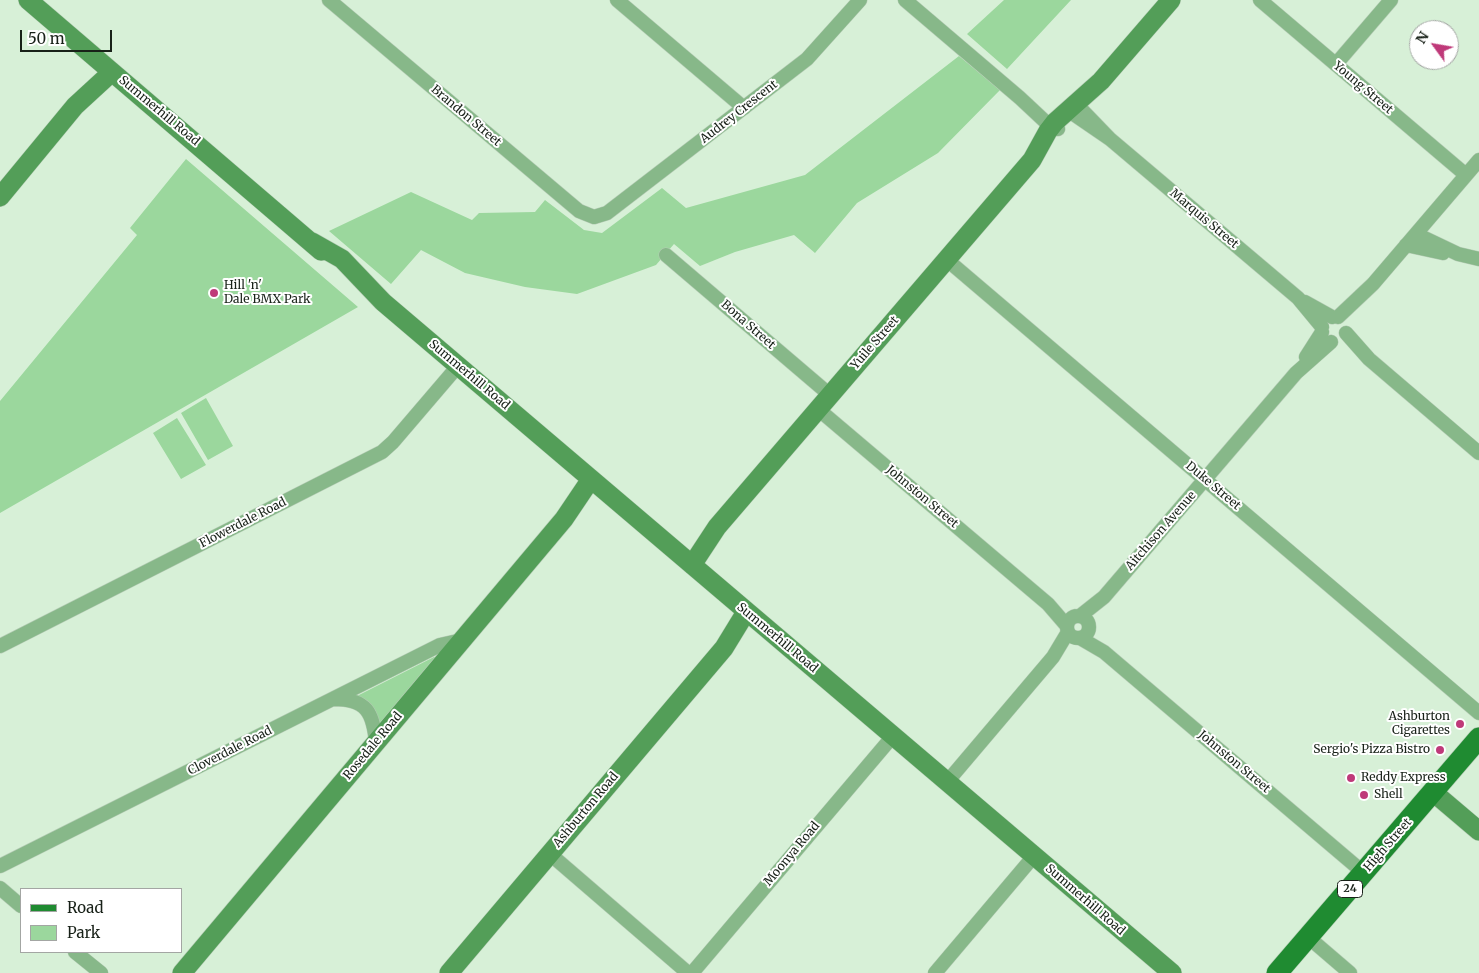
<!DOCTYPE html>
<style>
body{margin:0}
#map{position:relative;width:1479px;height:973px;overflow:hidden;background:#d7f0d7;font-family:Merriweather,serif}
canvas{display:block}
.legend{position:absolute;left:20px;top:888px;width:162px;height:65px;box-sizing:border-box;background:#fff;border:1px solid #a3a6a3;margin:0;padding:6px 9px;list-style:none;font-size:15px;color:#182118}
.legend li{display:flex;align-items:center;gap:10px;height:25px}
.legend b{width:25px;border:1px solid #a3a6a3}
.north{position:absolute;left:1409px;top:20px;width:50px;height:50px;box-sizing:border-box;background:#fff;border:1px solid #a3a6a3;border-radius:50%;rotate:302deg;font-size:14px;font-weight:700;line-height:20px;text-align:center;color:#182118}
.north::after{content:'';display:block;margin:auto;width:18px;height:22px;background:#bf3979;clip-path:polygon(50% 0,100% 100%,50% 72%,0 100%)}
.scale{position:absolute;left:20px;top:30px;width:92px;height:22px;box-sizing:border-box;border:2px solid #182118;border-top:0;padding-left:6px;font-size:15px;line-height:18px;white-space:nowrap;color:#182118;-webkit-text-stroke:4px #fff;paint-order:stroke}
</style>
<div id="map">
<canvas width="1479" height="973"></canvas>
<ul class="legend">
<li><b style="height:6px;background:#1f8b31"></b>Road</li>
<li><b style="height:14px;background:#9bd79d"></b>Park</li>
</ul>
<div class="north">N</div>
<div class="scale">50 m</div>
</div>
<script>
const ctx = document.querySelector('canvas').getContext('2d');
ctx.lineJoin = 'round';
function fill(path, color) { ctx.fillStyle = color; ctx.fill(path, 'evenodd'); }
function trace(path, color, width, dash) { ctx.strokeStyle = color; ctx.lineWidth = width; ctx.lineCap = dash ? 'butt' : 'round'; ctx.setLineDash(dash || []); ctx.stroke(path); }
function label(font, color, halo, rows, align = 'center') {
  ctx.font = font + ' Merriweather,serif'; ctx.lineWidth = 4; ctx.setLineDash([]); ctx.textBaseline = 'middle'; ctx.strokeStyle = halo; ctx.fillStyle = color; for (const [text, x, y, turn = 0] of rows) {
    ctx.save(); ctx.translate(x, y); ctx.rotate((+turn || 0) * Math.PI / 180); ctx.textAlign = isNaN(turn) ? turn : align; if (halo) ctx.strokeText(text, 0, 0); ctx.fillText(text, 0, 0); ctx.restore();
  }
}
const green = new Path2D(`
 M1004,0H1071L1007,69L967,34Z
 M959,56L1000,90L938,153L857,203L815,253L794,235L735,252L700,266L674,244L656,265L577,294L525,287L465,273L421,250L391,284L329,231L411,192L472,220L479,213L535,212L545,200L584,230L602,233L662,188L686,208L805,175Z
 M186,159L358,307L0,513V401L137,235L130,228Z
 M206,398L233,446L208,460L181,413Z
 M177,418L206,465L181,479L153,433Z
 M434,657H437L380,723L375,710L357,696Z`);
const street = new Path2D(`
 M329,0L579,211L594,217L607,213L807,59L860,0
 M617,0L744,108
 M905,0L1020,98L1051,127L1058,129
 M1260,0L1466,175
 M1336,64L1391,0
 M1110,139L1081,109L1073,108L1075,115L1110,139L1298,298L1322,327
 M1416,234L1458,254L1479,259
 M1406,245L1443,253
 M666,255L830,395
 M946,259L1479,713
 M1305,302L1332,317
 M1338,317L1373,284L1479,160
 M1346,333L1369,359L1479,453
 M1306,357L1322,332
 M818,409L1048,604L1067,626
 M1080,616L1104,597L1296,373L1331,342
 M1067 627a11 11 0 1 1 22 0a11 11 0 1 1-22 0Z
 M1080,638L1104,652L1364,873
 M0,646L382,452L393,442L458,366
 M334,699C367,699 373,713 376,742
 M947,782L1053,657L1068,632
 M550,854L688,973
 M0,866L440,645L462,640
 M0,888L21,906
 M1308,937L1350,973
 M75,952L101,973
 M692,973L893,736
 M935,973L1034,856`);
const secondary = new Path2D(`
 M28,0L321,251
 M0,197L75,106L112,72
 M312,242L342,259L383,302L1172,973
 M692,565L717,527L1032,160L1048,131L1055,122L1101,81L1171,0
 M1433,792L1479,831
 M182,973L564,519L591,479
 M449,973L724,648L746,612`);
const primary = new Path2D(`
 M1277,973L1479,738`);
const markers = [
 [214,293,5,"#bf3979"],
 [1460,724,5,"#bf3979"],
 [1440,750,5,"#bf3979"],
 [1351,778,5,"#bf3979"],
 [1364,795,5,"#bf3979"]
];
const shields = [
 [1350,889,25]
];
const shieldNames = [
 ["24",1350,889]
];
const streetNames = [
 ["Young Street",1363,88,40],
 ["Summerhill Road",159,111,40],
 ["Audrey Crescent",739,112,-38],
 ["Brandon Street",466,116,40],
 ["Marquis Street",1204,219,40],
 ["Bona Street",748,325,41],
 ["Yuile Street",875,343,-49],
 ["Summerhill Road",469,375,40],
 ["Duke Street",1213,486,40],
 ["Johnston Street",922,497,40],
 ["Flowerdale Road",243,523,-27],
 ["Aitchison Avenue",1161,531,-49],
 ["Summerhill Road",777,638,40],
 ["Rosedale Road",373,746,-50],
 ["Cloverdale Road",230,751,-27],
 ["Johnston Street",1234,762,40],
 ["Ashburton Road",586,810,-50],
 ["High Street",1388,845,-49],
 ["Moonya Road",792,854,-50],
 ["Summerhill Road",1085,900,41]
];
const poiNames = [
 ["Hill 'n'",224,286],
 ["Dale BMX Park",224,300],
 ["Ashburton",1450,717,"right"],
 ["Cigarettes",1450,731,"right"],
 ["Sergio's Pizza Bistro",1430,750,"right"],
 ["Reddy Express",1361,778],
 ["Shell",1374,795]
];
fill(green, '#9bd79d');
trace(street, '#b5cbb5', 15);
trace(secondary, '#b5cbb5', 20);
trace(primary, '#b5cbb5', 22);
trace(street, '#87b889', 14);
trace(secondary, '#539e58', 19);
trace(primary, '#1f8b31', 21);
for (const [x, y, r, color] of markers) { const dot = new Path2D(); dot.arc(x, y, r, 0, 2 * Math.PI); ctx.fillStyle = color; ctx.fill(dot); trace(dot, '#fff', 2); }
for (const [x, y, w] of shields) { const box = new Path2D(); box.roundRect(x - w / 2, y - 8.5, w, 17, 4); ctx.fillStyle = '#fff'; ctx.fill(box); trace(box, '#182118', 1); }
label('bold 11px', '#182118', null, shieldNames);
label('12px', '#182118', '#fff', streetNames);
label('12px', '#182118', '#fff', poiNames, 'left');
</script>
